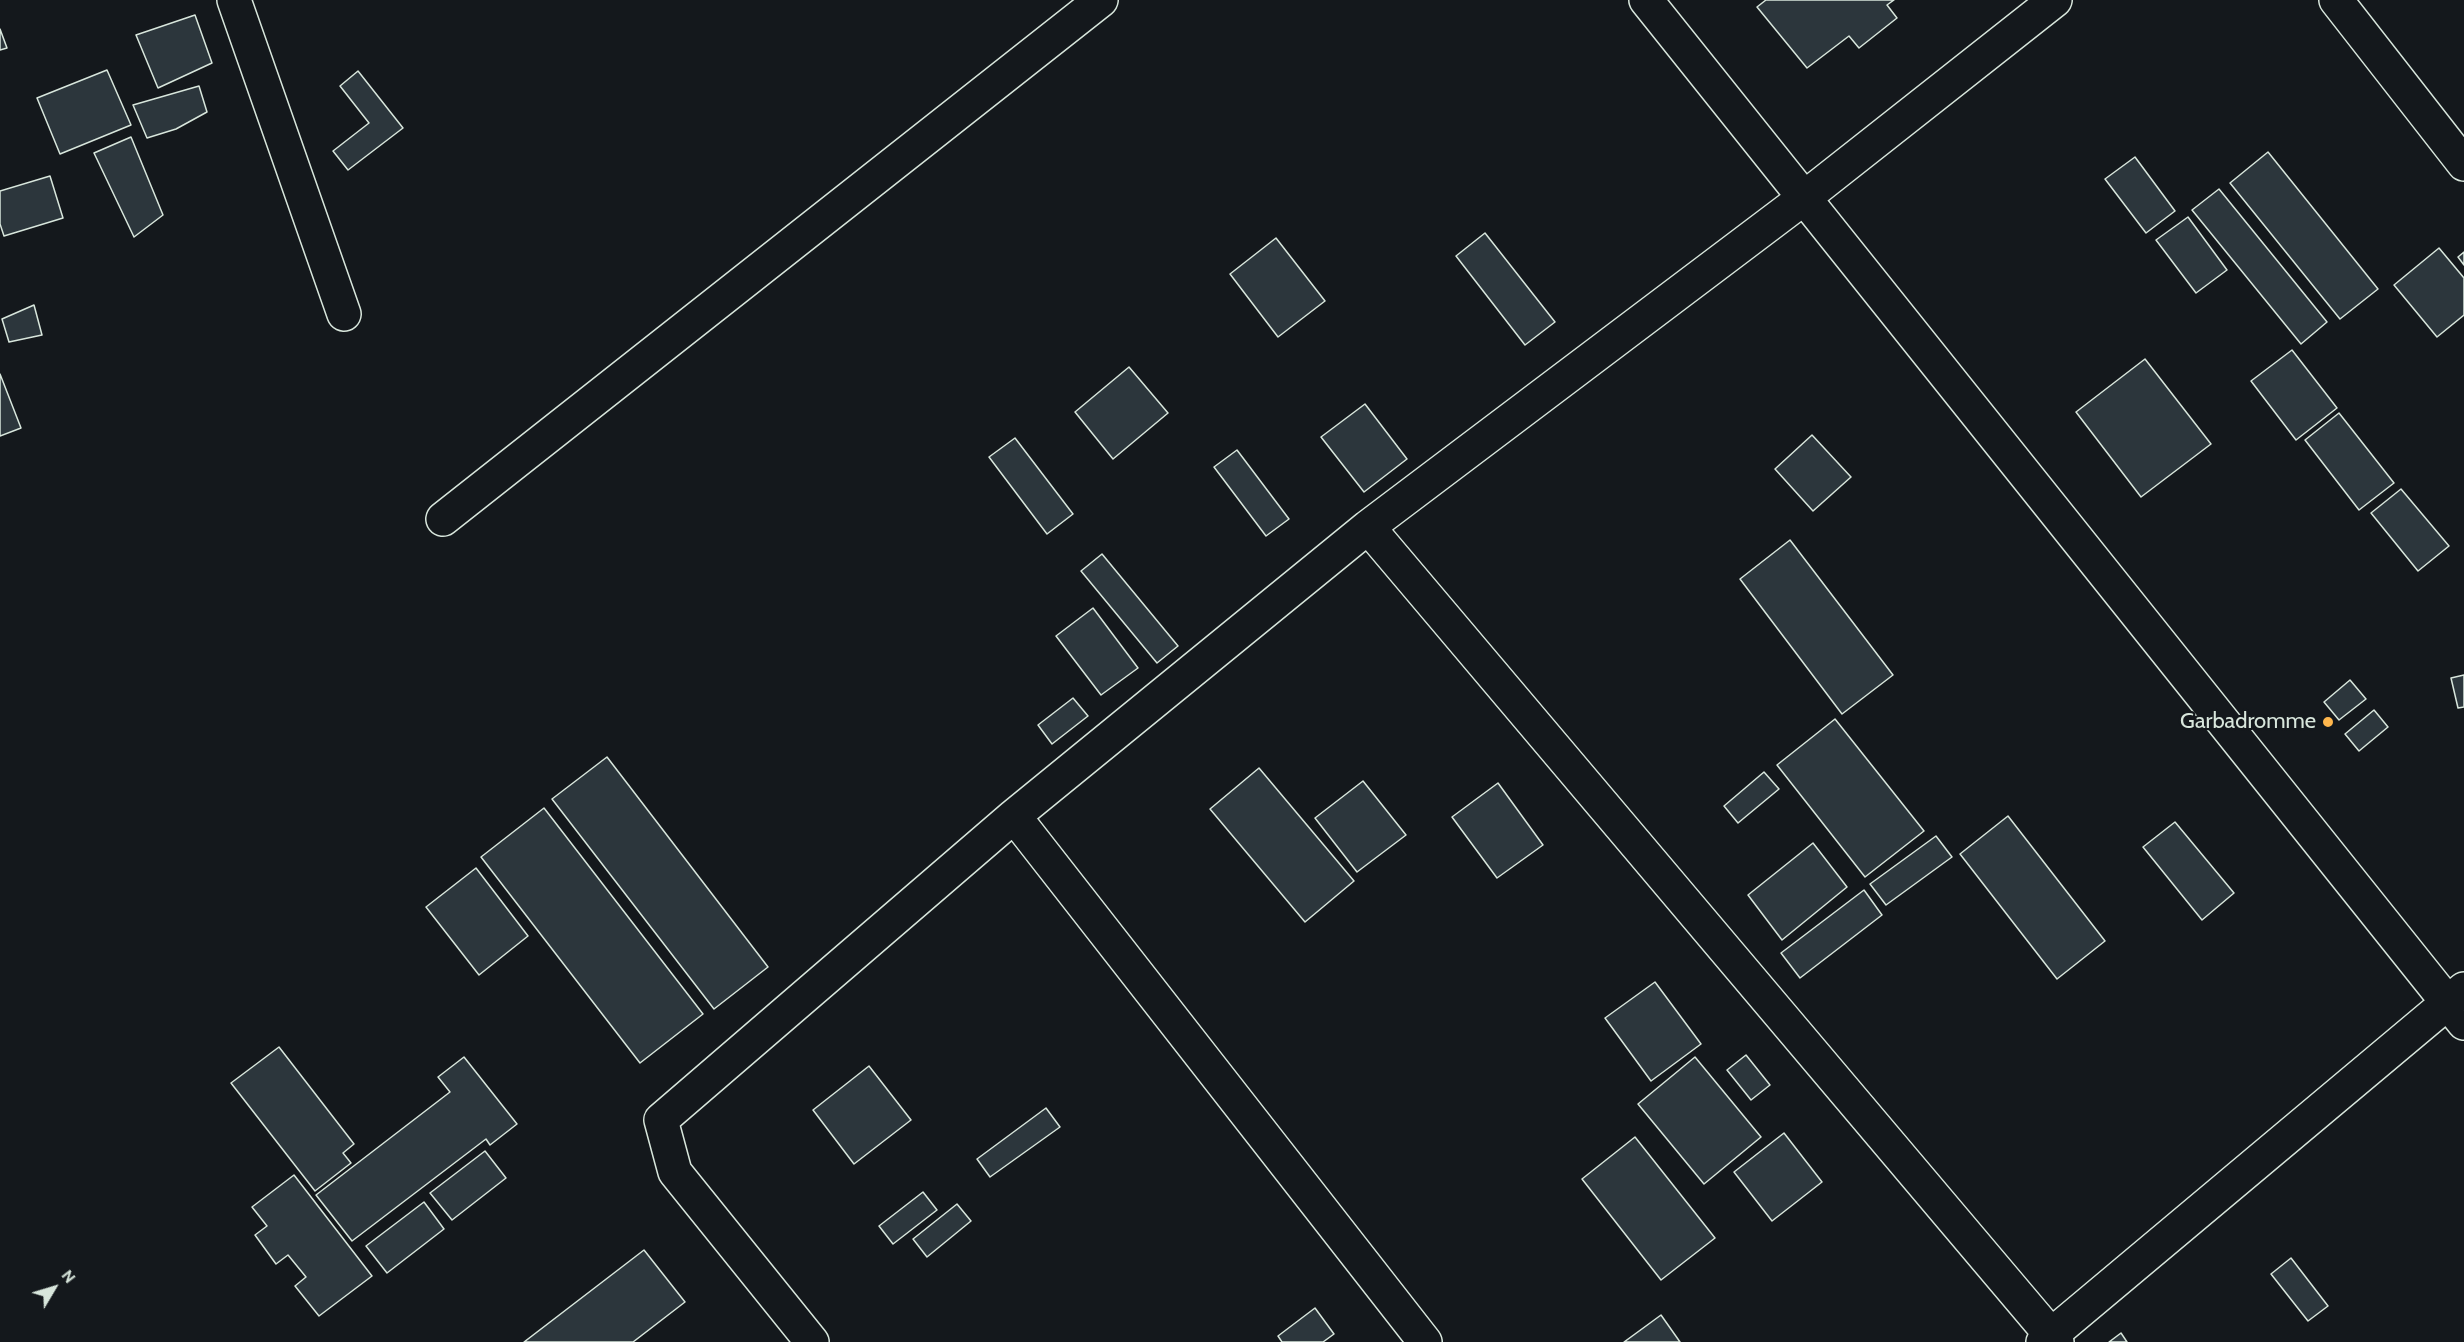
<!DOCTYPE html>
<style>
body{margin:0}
#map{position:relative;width:2464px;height:1342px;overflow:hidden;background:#14181c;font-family:Cabin,sans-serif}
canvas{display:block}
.north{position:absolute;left:24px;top:1258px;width:60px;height:60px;-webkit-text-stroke:4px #14181c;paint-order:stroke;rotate:52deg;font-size:16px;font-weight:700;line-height:24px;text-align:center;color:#d8e6dc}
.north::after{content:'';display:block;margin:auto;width:21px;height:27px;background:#d8e6dc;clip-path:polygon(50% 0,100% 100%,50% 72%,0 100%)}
</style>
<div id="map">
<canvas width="2464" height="1342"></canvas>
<div class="north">N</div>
</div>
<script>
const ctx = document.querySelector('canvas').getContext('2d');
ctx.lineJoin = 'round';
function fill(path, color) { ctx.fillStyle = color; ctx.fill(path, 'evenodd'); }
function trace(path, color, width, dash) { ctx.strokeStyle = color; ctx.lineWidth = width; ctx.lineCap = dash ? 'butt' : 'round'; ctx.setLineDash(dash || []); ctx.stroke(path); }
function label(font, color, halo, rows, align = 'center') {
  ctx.font = font + ' Cabin,sans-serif'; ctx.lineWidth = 4.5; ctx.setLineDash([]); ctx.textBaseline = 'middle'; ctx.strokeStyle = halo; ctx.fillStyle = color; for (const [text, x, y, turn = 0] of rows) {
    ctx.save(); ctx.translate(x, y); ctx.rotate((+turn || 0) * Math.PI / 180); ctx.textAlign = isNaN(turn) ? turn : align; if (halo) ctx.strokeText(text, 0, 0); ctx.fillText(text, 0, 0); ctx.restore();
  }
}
const building = new Path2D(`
 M1766,0H1894L1887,5L1897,18L1859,48L1849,36L1807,68L1757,7Z
 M195,15L212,63L158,88L136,35Z
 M0,29L7,48L0,50Z
 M107,70L131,125L60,154L37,98Z
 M358,71L403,128L348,170L333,151L369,123L340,86Z
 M199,86L207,112L176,129L147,138L133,105Z
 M131,137L163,215L134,237L94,153Z
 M2268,152L2378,289L2340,319L2230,183Z
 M2135,157L2175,211L2146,233L2105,179Z
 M50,176L63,218L4,236L0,224V191Z
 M2219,189L2327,322L2301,344L2192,210Z
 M2188,217L2227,270L2196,293L2156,240Z
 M1485,233L1555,322L1525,345L1456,256Z
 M1276,238L1325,301L1278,337L1230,274Z
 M2439,248L2464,278V315L2437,337L2394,285Z
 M2464,252V265L2458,257Z
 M34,305L42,335L9,342L2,319Z
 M2292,350L2337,408L2296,440L2251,381Z
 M2145,359L2211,444L2141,497L2076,412Z
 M1129,367L1168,413L1113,459L1075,412Z
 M0,374L21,428L0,436Z
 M1365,404L1407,459L1364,492L1321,437Z
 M2339,413L2394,483L2359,510L2305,440Z
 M1812,435L1851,477L1813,511L1775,469Z
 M1015,438L1073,514L1047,534L989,457Z
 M1237,450L1289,519L1266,536L1214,467Z
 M2401,489L2449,546L2418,571L2371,513Z
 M1790,540L1893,675L1842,714L1740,579Z
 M1102,554L1178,646L1157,663L1081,571Z
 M1093,608L1138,668L1101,695L1056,636Z
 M2464,675V707L2458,708L2451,678Z
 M2350,680L2366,699L2339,720L2324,702Z
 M1073,698L1088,716L1052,744L1038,725Z
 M2374,710L2388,727L2359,751L2345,734Z
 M1835,719L1924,831L1865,877L1777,765Z
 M607,757L768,967L714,1009L552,799Z
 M1259,768L1354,881L1305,922L1210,809Z
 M1764,772L1779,789L1738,823L1724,806Z
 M1363,781L1406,835L1357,872L1315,818Z
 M1498,783L1543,845L1497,878L1452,817Z
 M544,808L703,1014L640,1063L481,857Z
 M2008,816L2105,941L2057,979L1960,854Z
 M2175,822L2234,893L2202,920L2143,847Z
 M1936,836L1952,857L1886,905L1870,884Z
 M1813,843L1847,887L1782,940L1748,895Z
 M476,868L528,936L479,975L426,907Z
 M1864,890L1882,915L1800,978L1781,953Z
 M1655,982L1701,1044L1651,1081L1605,1018Z
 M279,1047L354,1144L343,1153L351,1163L315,1191L231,1083Z
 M1746,1055L1770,1085L1751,1100L1727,1070Z
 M464,1057L517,1124L490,1145L486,1139L352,1241L316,1195L450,1092L438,1077Z
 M1695,1057L1761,1137L1704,1184L1638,1104Z
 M869,1066L911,1120L854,1164L813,1110Z
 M1046,1108L1060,1127L990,1177L977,1159Z
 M1784,1133L1822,1182L1772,1221L1734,1172Z
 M1635,1137L1715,1238L1661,1280L1582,1179Z
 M485,1151L506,1178L452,1220L430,1193Z
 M294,1175L372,1276L319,1316L295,1286L306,1277L288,1255L276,1264L255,1235L267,1226L252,1207Z
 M923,1192L937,1210L893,1244L879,1226Z
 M424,1202L444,1229L387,1273L366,1246Z
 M957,1204L971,1221L927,1257L913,1239Z
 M644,1250L685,1302L633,1342H524Z
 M2291,1258L2328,1306L2308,1321L2271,1274Z
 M1315,1308L1334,1334L1323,1342H1282L1278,1336Z
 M1661,1315L1680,1342H1624Z
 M2121,1333L2127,1342H2109Z`);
const street = new Path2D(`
 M234,0L344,314
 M1646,0L2464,1023
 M2336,0L2464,164
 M443,519L1101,0
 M1368,527L2057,1342
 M1014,816L1425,1342
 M812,1342L675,1172L661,1120L1014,816L1368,527L1804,198L2055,0
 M2043,1342L2464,989`);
const markers = [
 [2328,722,6,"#ffb74d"]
];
const poiNames = [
 ["Garbadromme",2316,722]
];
fill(building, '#2c363c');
trace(building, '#d8e6dc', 1.5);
trace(street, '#d8e6dc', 36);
trace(street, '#14181c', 33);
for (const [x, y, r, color] of markers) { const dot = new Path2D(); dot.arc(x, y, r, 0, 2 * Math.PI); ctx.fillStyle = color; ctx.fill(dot); trace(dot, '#14181c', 2); }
label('22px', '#d8e6dc', '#14181c', poiNames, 'right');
</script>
